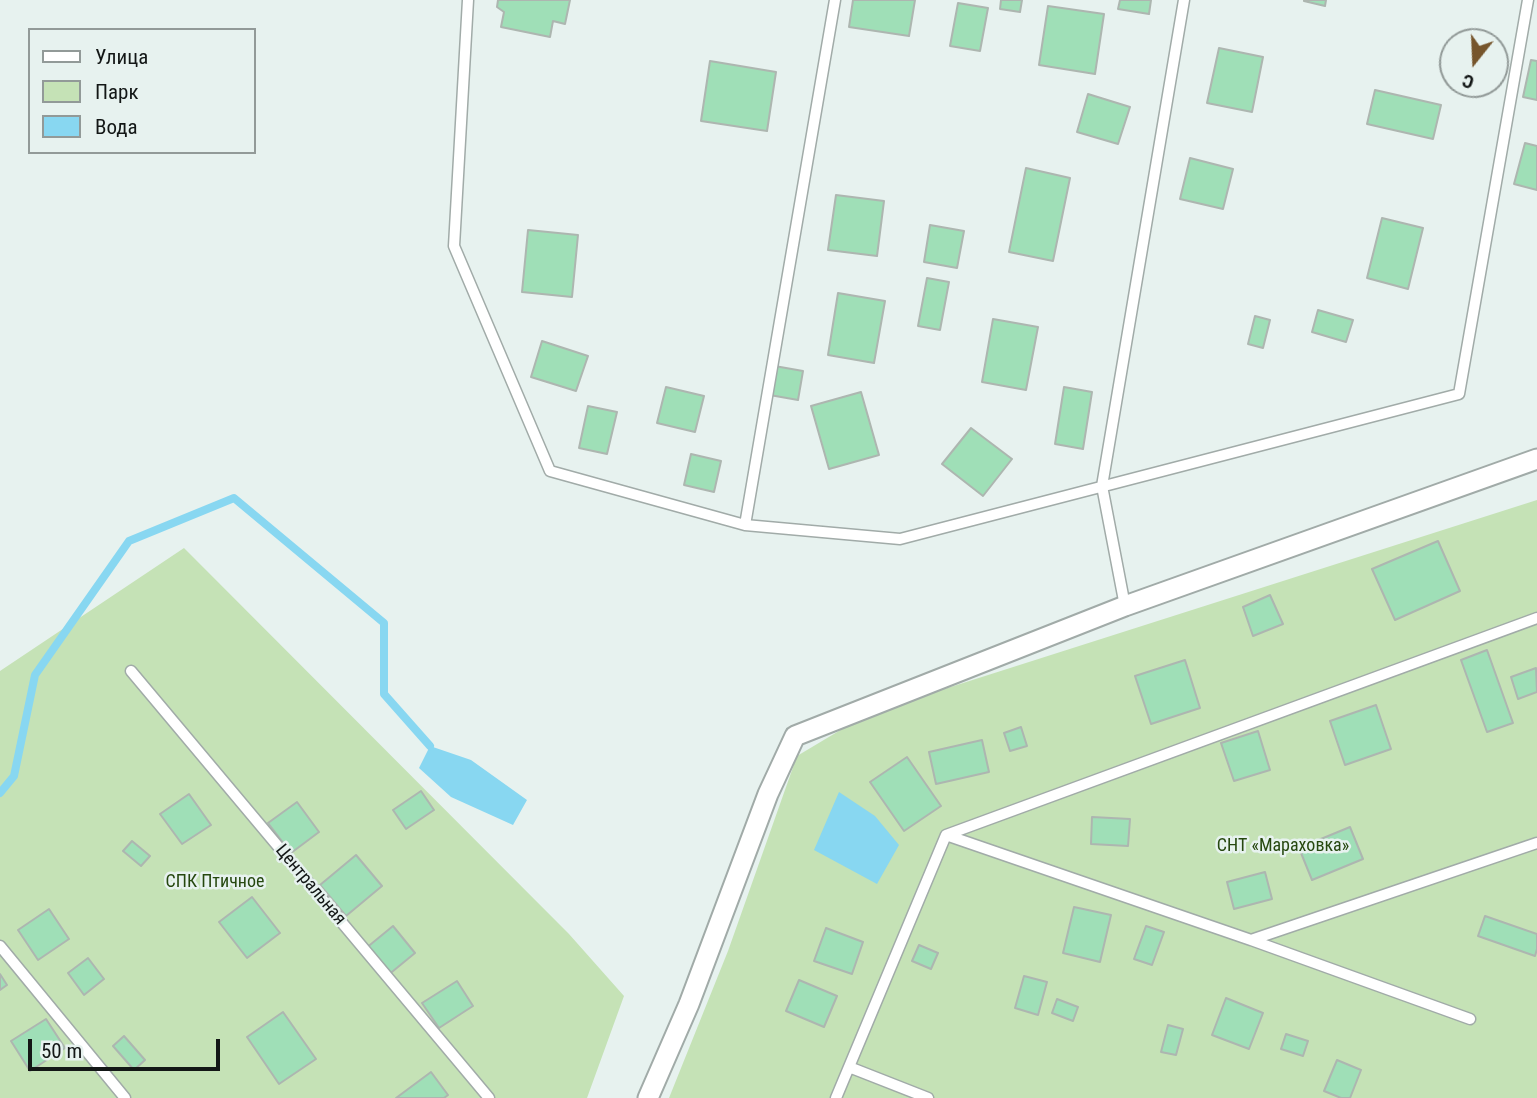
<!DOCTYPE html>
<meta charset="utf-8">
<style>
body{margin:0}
#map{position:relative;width:1537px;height:1098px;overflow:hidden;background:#e7f2ef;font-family:"Roboto Condensed",sans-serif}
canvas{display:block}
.legend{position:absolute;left:28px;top:28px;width:228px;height:126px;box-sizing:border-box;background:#e7f2ef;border:2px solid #929a98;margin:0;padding:9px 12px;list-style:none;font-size:21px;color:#131716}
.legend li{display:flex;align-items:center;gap:14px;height:35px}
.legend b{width:35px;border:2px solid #929a98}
.north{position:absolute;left:1439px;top:28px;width:70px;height:70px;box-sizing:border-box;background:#e7f2ef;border:2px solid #929a98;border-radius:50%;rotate:198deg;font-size:19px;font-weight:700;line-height:28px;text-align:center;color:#131716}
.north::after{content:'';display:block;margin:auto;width:24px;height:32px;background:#76552c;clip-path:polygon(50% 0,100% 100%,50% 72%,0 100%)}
.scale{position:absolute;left:28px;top:1039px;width:192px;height:32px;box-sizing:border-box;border:4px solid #131716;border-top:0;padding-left:9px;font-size:21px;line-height:24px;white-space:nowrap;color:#131716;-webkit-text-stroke:5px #e7f2ef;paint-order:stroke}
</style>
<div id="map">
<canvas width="1537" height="1098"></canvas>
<ul class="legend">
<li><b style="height:9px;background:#fff"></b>Улица</li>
<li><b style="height:19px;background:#c5e2b6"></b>Парк</li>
<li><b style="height:19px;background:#88d7f1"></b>Вода</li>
</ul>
<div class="north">С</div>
<div class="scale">50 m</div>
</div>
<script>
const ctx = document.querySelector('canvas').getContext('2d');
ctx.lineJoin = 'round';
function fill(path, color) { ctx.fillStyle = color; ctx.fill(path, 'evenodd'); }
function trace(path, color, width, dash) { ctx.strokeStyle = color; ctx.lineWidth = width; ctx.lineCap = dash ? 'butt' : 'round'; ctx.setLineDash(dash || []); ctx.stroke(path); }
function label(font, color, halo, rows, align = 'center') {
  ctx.font = font + ' "Roboto Condensed",sans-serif'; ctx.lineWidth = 5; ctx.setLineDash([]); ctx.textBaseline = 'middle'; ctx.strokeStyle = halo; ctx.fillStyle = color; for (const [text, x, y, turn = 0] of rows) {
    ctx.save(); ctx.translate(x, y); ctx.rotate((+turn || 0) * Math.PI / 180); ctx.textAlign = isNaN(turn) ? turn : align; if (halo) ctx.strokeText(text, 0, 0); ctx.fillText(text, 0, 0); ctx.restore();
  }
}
const green = new Path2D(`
 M1537,500V1098H669L728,951L797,756L869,713Z
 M184,548L569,934L624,996L587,1098H0V671Z`);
const water = new Path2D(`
 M430,746L471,760L527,800L513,825L451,797L419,768Z
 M839,792L875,816L899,845L877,884L814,850Z`);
const stream = new Path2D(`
 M0,793L14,776L35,675L129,541L234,498L384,623V694L430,746`);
const building = new Path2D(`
 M498,0H570L565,24L553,21L550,37L501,27L504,12L497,7Z
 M853,0H915L909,36L849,27Z
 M1001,0H1022L1020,12L1000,9Z
 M1120,0H1151L1149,14L1118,9Z
 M1304,0H1326L1325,6L1304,1Z
 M958,3L988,8L980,51L950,46Z
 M1048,6L1104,14L1095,74L1039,65Z
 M1219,48L1263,57L1252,112L1207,103Z
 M1531,60L1537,61V100L1523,97Z
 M710,61L776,72L767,131L701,121Z
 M1375,90L1441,105L1433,139L1367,124Z
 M1088,94L1130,107L1118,144L1077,132Z
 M1525,143L1537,146V190L1514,184Z
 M1190,158L1233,169L1223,209L1180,199Z
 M1026,168L1070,178L1053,261L1009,252Z
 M836,195L884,201L877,256L828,250Z
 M1382,218L1423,228L1408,289L1367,278Z
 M930,225L964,231L957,268L924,262Z
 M528,230L578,235L572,297L522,292Z
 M927,278L949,282L940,330L918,326Z
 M838,293L885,301L874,363L828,355Z
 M1318,310L1353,320L1346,342L1312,332Z
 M1255,316L1270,320L1263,348L1248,344Z
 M993,319L1038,327L1026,390L982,382Z
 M542,341L588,356L576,391L531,377Z
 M769,365L803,371L798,400L764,394Z
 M666,387L704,396L695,432L657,423Z
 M1064,387L1092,392L1083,449L1055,444Z
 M861,392L879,455L829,469L811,406Z
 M588,406L617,412L607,454L579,448Z
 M971,428L1012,459L983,496L942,464Z
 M691,454L721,461L714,492L684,485Z
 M1438,541L1460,591L1395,620L1372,569Z
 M1270,595L1283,624L1253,636L1243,607Z
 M1487,650L1513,723L1487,732L1461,660Z
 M1185,660L1200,708L1151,724L1135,676Z
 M1536,668L1537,692L1518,699L1511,677Z
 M1376,705L1391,749L1345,765L1330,721Z
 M1021,727L1027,746L1010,751L1004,733Z
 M1258,731L1270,770L1234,781L1221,743Z
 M982,740L989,772L936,784L929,752Z
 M907,757L941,806L904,831L870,782Z
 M421,791L434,810L406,829L393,810Z
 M189,794L211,825L182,844L160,814Z
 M297,802L319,832L291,853L268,823Z
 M1092,817L1130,819L1128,846L1091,844Z
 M1350,827L1363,859L1312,880L1299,848Z
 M132,841L150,856L141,866L123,851Z
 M356,855L382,886L346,916L320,885Z
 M1265,872L1272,899L1234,909L1227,882Z
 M252,897L280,933L247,958L219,922Z
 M1074,907L1111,915L1100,962L1063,953Z
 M49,909L69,939L38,960L18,930Z
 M1485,916L1537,934V949L1535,956L1478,936Z
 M393,926L415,953L387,976L365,949Z
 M1146,926L1164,932L1152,965L1134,959Z
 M826,928L863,942L852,974L814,961Z
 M919,945L938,953L931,969L912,961Z
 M88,958L104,979L84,995L68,973Z
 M0,974L7,985L0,990Z
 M1024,976L1047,982L1038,1015L1015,1008Z
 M799,980L837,996L824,1027L786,1011Z
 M457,981L473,1006L439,1028L422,1003Z
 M1226,998L1263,1013L1249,1049L1212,1035Z
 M1057,999L1078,1007L1073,1021L1052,1013Z
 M283,1012L316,1059L279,1084L247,1037Z
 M46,1019L65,1048L30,1071L11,1041Z
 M1168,1025L1183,1029L1176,1055L1161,1052Z
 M1286,1034L1308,1041L1303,1056L1281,1049Z
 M124,1036L145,1060L134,1070L113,1046Z
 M1337,1060L1361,1070L1350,1098H1341L1324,1091Z
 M431,1072L448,1095L444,1098H396Z`);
const lane = new Path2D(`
 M468,0L454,246L550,471L745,525
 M835,0L745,525L900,539L1459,394L1528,0
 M1125,606L1102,486L1184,0
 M131,671L489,1098
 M946,835L1251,940L1537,843
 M1251,940L1470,1019
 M0,946L125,1098
 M849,1067L928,1098
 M836,1098L946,835L1537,618`);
const street = new Path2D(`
 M648,1098L689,1004L768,794L795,736L1125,606L1537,459`);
const parkNames = [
 ["СНТ «Мараховка»",1283,846],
 ["СПК Птичное",215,882]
];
const streetNames = [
 ["Центральная",310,885,50]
];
fill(green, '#c5e2b6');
fill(water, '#88d7f1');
trace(stream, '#88d7f1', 8);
fill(building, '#9fdfb7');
trace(building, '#adb6b0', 2);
trace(lane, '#a1aba8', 13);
trace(street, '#a1aba8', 23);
trace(lane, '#fff', 10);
trace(street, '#fff', 19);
label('18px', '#26480f', '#e7f2ef', parkNames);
label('18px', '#131716', '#e7f2ef', streetNames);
</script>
